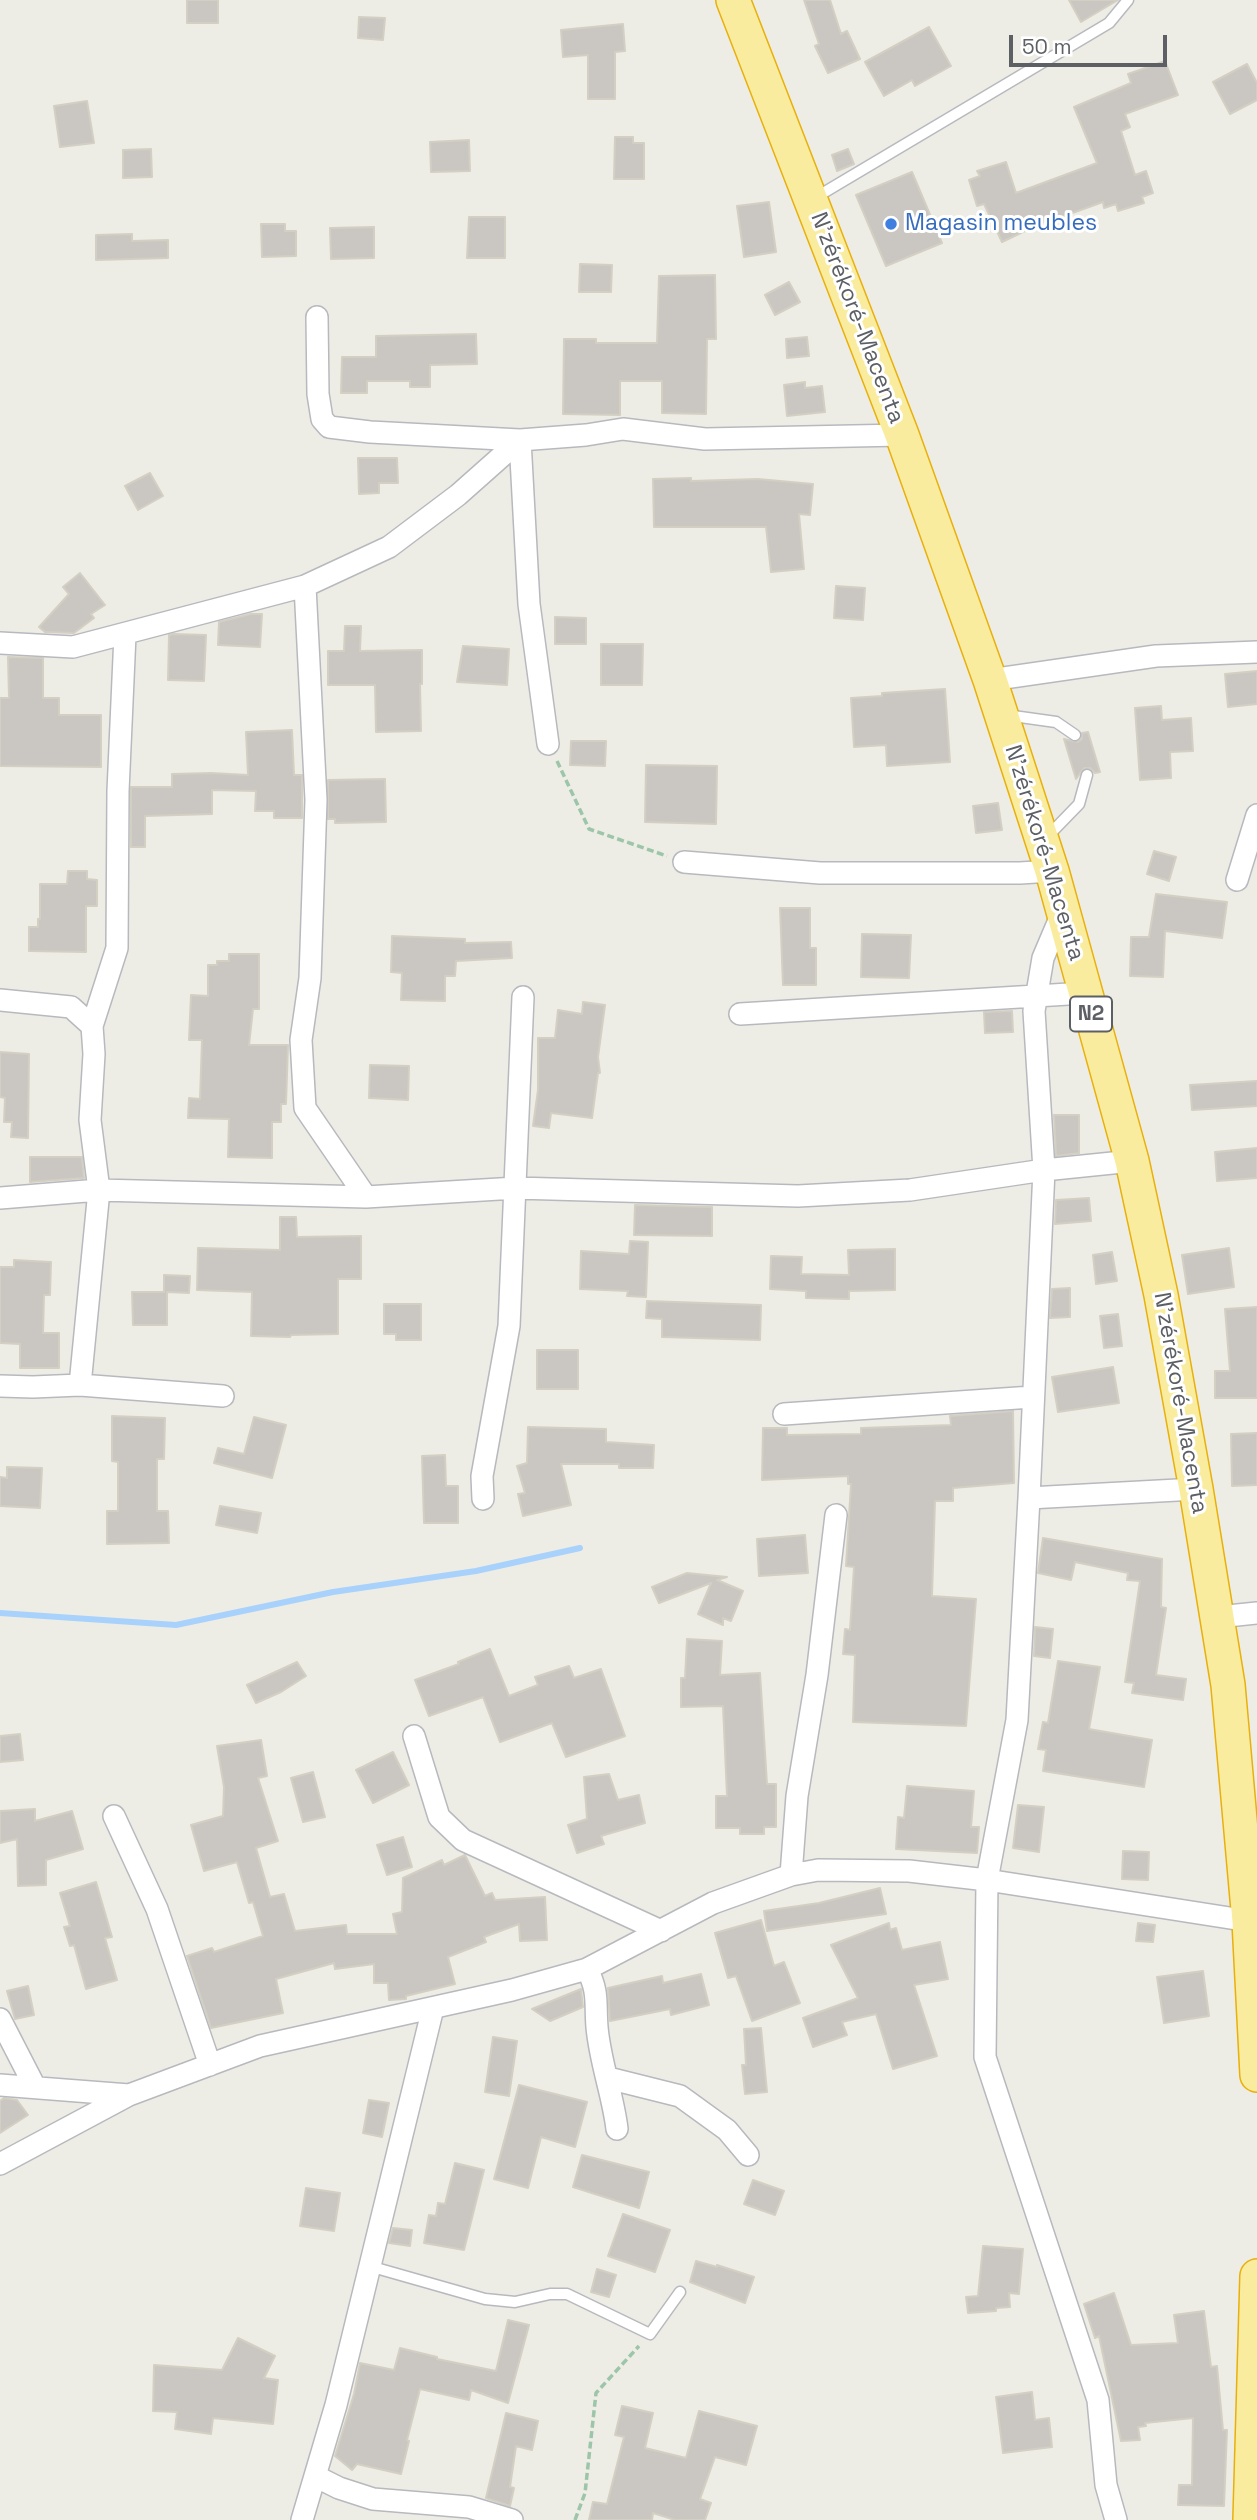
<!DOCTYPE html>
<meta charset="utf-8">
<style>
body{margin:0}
#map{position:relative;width:1257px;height:2520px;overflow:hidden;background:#eeede5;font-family:"Space Grotesk",sans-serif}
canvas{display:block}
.scale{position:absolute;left:1009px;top:35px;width:158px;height:32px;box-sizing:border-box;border:4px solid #5c5f64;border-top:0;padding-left:9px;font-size:21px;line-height:24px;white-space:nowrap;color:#5c5f64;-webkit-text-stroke:5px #fff;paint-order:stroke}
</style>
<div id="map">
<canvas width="1257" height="2520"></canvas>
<div class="scale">50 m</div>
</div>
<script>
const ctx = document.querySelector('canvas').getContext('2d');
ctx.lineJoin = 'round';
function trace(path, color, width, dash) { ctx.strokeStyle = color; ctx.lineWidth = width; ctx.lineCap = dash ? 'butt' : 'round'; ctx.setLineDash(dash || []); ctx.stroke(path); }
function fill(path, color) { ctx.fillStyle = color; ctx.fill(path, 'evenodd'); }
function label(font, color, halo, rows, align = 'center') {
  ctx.font = font + ' "Space Grotesk",sans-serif'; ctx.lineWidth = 6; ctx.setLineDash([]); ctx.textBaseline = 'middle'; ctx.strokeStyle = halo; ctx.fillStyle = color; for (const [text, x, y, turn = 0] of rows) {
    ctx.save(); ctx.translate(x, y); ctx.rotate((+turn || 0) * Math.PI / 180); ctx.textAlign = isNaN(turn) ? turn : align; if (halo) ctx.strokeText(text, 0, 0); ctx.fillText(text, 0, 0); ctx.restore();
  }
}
const stream = new Path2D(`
 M0,1613L176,1625L333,1592L476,1571L580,1548`);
const building = new Path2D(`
 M187,0H218V23H187Z
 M804,0H830L841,34L847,31L860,59L828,73L815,46L819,44Z
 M1069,0H1118L1081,22Z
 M359,17L385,18L383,40L358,38Z
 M623,24L625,51L615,52V99H588V55L563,57L561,30Z
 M929,27L951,66L915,86L912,80L884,96L865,62Z
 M1165,61L1178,95L1125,114L1130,127L1121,131L1135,175L1146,171L1153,193L1142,197L1144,203L1118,211L1116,204L1104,208L1103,202L1053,220L1052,218L1002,242L984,204L977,206L969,180L980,176L977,171L1006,162L1016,193L1097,163L1074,107L1131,83L1128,74Z
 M1247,64L1257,83V100L1230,114L1213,82Z
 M87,101L94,143L60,147L54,106Z
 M615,137H633V143H644V179H614Z
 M469,140L470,171L431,172L430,142Z
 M151,149L152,177L123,178V150Z
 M848,149L854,164L837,171L832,155Z
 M912,172L942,243L886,266L856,195Z
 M769,202L776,252L744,257L737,206Z
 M469,217H505V258H467Z
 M261,224H285V231H296V256L262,257Z
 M374,227V258L331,259L330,228Z
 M132,234V241L168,240V258L96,260V235Z
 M580,264L612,265L611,292H579Z
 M715,275L716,339H707L706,414L662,413V381H620V415L563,414L564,339H596V343H657L659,276Z
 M789,282L800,302L775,315L765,295Z
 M476,334L477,364L430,365V387H410V381H367V393H341L342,357H376V336Z
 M807,337L809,356L787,358L786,339Z
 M805,382V388L822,386L825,412L787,416L784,385Z
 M358,458H397L398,483H379V493L359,494Z
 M150,473L163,496L138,510L125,486Z
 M691,478V481L758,479L813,484L810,515L799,514L804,569L771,572L766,527H654L653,479Z
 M80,573L105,605L91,614L94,618L74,633L45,632L39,627L69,594L63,587Z
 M836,586L865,588L863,620L834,618Z
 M251,614H262L260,647L218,645L219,622Z
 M555,617L586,618V644H555Z
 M345,626H361L360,651L422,650V684H420L421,731L376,732L375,685H328V651H344Z
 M173,634L206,635L204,681L168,680L169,635Z
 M601,644H643L642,685H601Z
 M463,646L509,649L507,685L457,682Z
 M8,657L43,658V698H59V715H101V767L0,766V698H9Z
 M1257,671V704L1228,707L1225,674Z
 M945,689L950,762L887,766L886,745L854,747L851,698L882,696V693Z
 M1161,706L1162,720L1191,718L1193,751L1170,752L1171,778L1140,780L1135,708Z
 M292,730L294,775H302V818H274V811H255L256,791L212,790V814L145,816V847H131V787H172V774L211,773L248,775L246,732Z
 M1088,732L1100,772L1095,773L1090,768H1084L1076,779L1064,739L1078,742L1082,739V733Z
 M571,741H606L605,766L570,765Z
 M646,765L717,766L716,824L645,822Z
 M385,779L386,822L335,823V819H328V780Z
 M998,803L1002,830L976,833L973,806Z
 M1154,851L1176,857L1169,881L1147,874Z
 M68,871H87V879L97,880V906H86V952L29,951V927H38V919H40V884H67Z
 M1156,894L1227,902L1222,938L1165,931L1163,977L1130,976L1131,937H1149Z
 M780,908H810V948H816V985H783Z
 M862,934L911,935L909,978L861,977Z
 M392,936L465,939V943L511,942L512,958L456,961L455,976H445V1001L401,1000L402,973L391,972Z
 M229,954H259V1009H253L249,1045H288L286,1104H281V1122H272V1158L228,1157L229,1119L188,1118L189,1098L200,1099L202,1040H189L191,995L208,996V965H217V961H229Z
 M583,1002L605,1005L598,1057L600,1073H598L592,1118L551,1113L549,1128L533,1126L538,1090V1038H555L558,1010L582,1014Z
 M1012,1011L1013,1032L985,1033L984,1012Z
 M0,1052L29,1054L28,1138L11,1137L12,1122H4L5,1098L0,1097Z
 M370,1065L409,1066L408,1100L369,1098Z
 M1257,1081V1106L1192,1110L1190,1085Z
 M1054,1115H1079V1153L1056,1156Z
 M1257,1148V1178L1217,1181L1215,1152Z
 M30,1157H82L84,1178L30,1182Z
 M1089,1198L1091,1221L1055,1224L1056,1200Z
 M635,1205L712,1207V1236L634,1235Z
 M280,1217H296L297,1237L361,1236V1279H338V1334L291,1335L290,1337L251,1336L252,1292L197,1290L198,1248L280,1250Z
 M630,1241L648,1242L646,1297L627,1296L628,1291L580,1289L581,1251L629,1254Z
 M1229,1248L1234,1287L1188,1294L1182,1255Z
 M895,1249V1290L849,1291V1299L806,1298V1291L770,1289L771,1256L802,1257L801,1274L849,1275L848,1250Z
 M1112,1252L1117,1281L1096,1284L1093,1255Z
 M14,1260L51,1262L50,1295H44L43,1333H59V1368H20V1344L0,1343V1267H14Z
 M164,1275L190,1276L189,1293L167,1292V1325H133L132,1292H164Z
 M1070,1288V1317L1050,1318L1052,1289Z
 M647,1301L761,1305L760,1340L662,1337V1319L646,1318Z
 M384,1304H421V1340H396V1334H384Z
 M1257,1307V1398H1215V1371H1230L1225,1309Z
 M1118,1314L1122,1346L1104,1348L1100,1316Z
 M537,1350H578V1389H537Z
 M1113,1367L1119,1403L1058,1412L1052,1377Z
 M1013,1411L1014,1483L953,1488V1501H935L932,1596L976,1599L966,1726L853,1722L855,1655L843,1654L845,1629L850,1630L854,1567L846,1566L851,1484H848V1476L762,1480L763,1428H787V1435L861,1434V1428L951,1425L950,1416Z
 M112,1416L165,1418L164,1459H157V1511H168L169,1543L107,1544V1511H118V1462L112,1461Z
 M254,1417L286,1425L272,1478L214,1463L218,1448L244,1454Z
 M528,1427L606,1429V1442L654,1445L653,1468H619V1464H561L571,1505L523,1516L518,1494L525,1493L517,1466L527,1463Z
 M1257,1433V1485L1232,1486L1231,1434Z
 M445,1455L446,1486H458V1523H424L422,1456Z
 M7,1467L42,1468L40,1508L0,1506V1477L7,1478Z
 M220,1506L261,1513L257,1533L216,1525Z
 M805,1535L808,1573L759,1576L757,1539Z
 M1043,1538L1162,1559L1161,1607L1166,1608L1156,1675L1186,1679L1183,1700L1132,1693L1134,1683L1125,1682L1140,1581L1127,1580L1128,1573L1075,1562L1071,1580L1038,1573Z
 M687,1573L727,1577L717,1580L743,1591L731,1621L723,1618V1625L698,1614L711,1583L659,1603L652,1587Z
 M1035,1627L1053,1629L1050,1658L1034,1656Z
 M687,1639L722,1641L720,1675L760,1673L767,1784H776V1827H764V1834H740V1828H716V1796H727L723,1706L681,1707V1678H685Z
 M490,1649L509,1696L538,1685L535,1677L569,1666L574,1678L601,1669L625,1736L566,1757L552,1723L500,1742L483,1697L429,1716L415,1680L459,1664L458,1662Z
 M1058,1661L1100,1667L1089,1729L1152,1740L1144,1787L1043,1771L1046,1750L1038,1749L1043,1722L1048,1723Z
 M297,1662L306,1676L281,1692L256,1703L247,1685Z
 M20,1734L23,1760L0,1762V1736Z
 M261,1740L267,1776L258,1778L278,1841L256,1848L270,1897L284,1894L295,1931L346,1925L347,1934H397L393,1914L402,1912L403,1878L442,1860L444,1865L465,1855L485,1896L492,1893L495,1900L545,1897L547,1940L520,1941L519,1924L484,1937L486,1942L448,1957L455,1984L406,1996V1999L389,2000L388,1983H374V1964L335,1969L334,1963L276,1979L283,2013L211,2028L187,1956L212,1948L214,1952L263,1936L253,1902L249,1903L237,1862L204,1871L191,1825L223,1816L224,1787L217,1746Z
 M393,1752L409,1785L373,1803L356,1770Z
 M313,1772L325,1817L303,1822L291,1778Z
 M609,1774L618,1800L639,1795L645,1823L601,1836L604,1844L577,1853L568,1825L587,1819L584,1777Z
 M907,1786L974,1791L971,1827H979L977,1853L896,1849L898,1817L904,1818Z
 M1018,1805L1044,1807L1039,1852L1013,1848Z
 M35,1809V1821L72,1811L83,1849L46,1860V1885L18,1886L17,1839L0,1843V1811Z
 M403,1837L412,1867L387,1875L377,1845Z
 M1123,1851L1149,1852L1148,1880L1122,1879Z
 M96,1882L112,1937L105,1938L117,1980L86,1989L74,1945L70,1946L64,1927L70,1926L60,1893Z
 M880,1888L886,1914L767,1931L764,1911L819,1903Z
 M761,1920L774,1966L784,1962L800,2003L752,2021L736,1976L728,1978L715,1933Z
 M889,1923L890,1930L896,1928L902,1950L940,1942L948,1979L914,1985L937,2056L893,2069L876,2014L842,2022L847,2035L813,2047L803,2018L858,1998L831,1945Z
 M1138,1923L1155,1925L1153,1942L1136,1941Z
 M1203,1971L1209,2016L1164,2023L1157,1977Z
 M701,1974L709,2005L671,2015L670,2009L610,2021L608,1988L662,1976L663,1983Z
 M28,1986L34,2015L15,2019L7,1991Z
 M581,1989L583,2007L550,2021L532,2009Z
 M761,2028L767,2092L745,2094L742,2065H746L744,2029Z
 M493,2037L517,2041L509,2096L485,2092Z
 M519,2085L587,2102L575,2147L541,2137L528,2188L494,2179Z
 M4,2098L17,2100L28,2115L0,2133V2101Z
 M369,2100L389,2103L382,2137L363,2133Z
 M582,2155L649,2172L639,2208L573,2187Z
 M455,2163L484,2170L464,2250L424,2243L429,2215L436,2216L438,2203L445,2204Z
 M753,2180L784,2191L775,2215L744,2204Z
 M306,2188L340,2193L334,2231L300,2226Z
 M623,2214L670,2230L655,2272L608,2256Z
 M393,2228L412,2230L410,2246L389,2243Z
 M983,2246L1023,2249L1019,2294L1009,2293L1010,2307L996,2308V2311L968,2313L966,2297L978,2296Z
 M696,2261L717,2267V2265L754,2277L745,2303L690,2282Z
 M597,2269L616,2275L609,2297L591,2292Z
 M1114,2293L1131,2345L1178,2343L1174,2315L1204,2311L1211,2367L1217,2366L1223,2430H1227L1224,2506L1178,2505L1179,2485H1192L1193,2418L1145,2423L1146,2426L1138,2427L1140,2440L1121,2441L1099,2336L1095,2338L1084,2304Z
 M508,2320L529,2325L508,2403L471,2390L469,2400L420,2389L407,2440L409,2441L401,2474L357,2464L352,2470L335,2456L354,2394L360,2363L394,2370L400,2348L437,2357V2359L496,2371Z
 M238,2338L275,2356L264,2378L278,2380L273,2424L213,2418L211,2434L175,2429L177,2412L153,2411L154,2365L222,2370Z
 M1032,2392L1035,2420L1049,2418L1052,2447L1003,2453L996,2397Z
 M622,2406L653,2413L645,2448L686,2458L699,2411L757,2426L746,2465L715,2457L700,2499L711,2503L705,2520H675L653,2513L652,2520H589L593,2502L607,2504L624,2437L615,2435Z
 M506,2413L538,2421L532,2450L516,2446L510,2487L514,2488L510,2506L486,2498Z`);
const path = new Path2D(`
 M557,761L589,829L667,856
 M575,2520L585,2493L596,2393L639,2346`);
const service = new Path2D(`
 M813,199L1109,23L1128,0
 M1006,715L1056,722L1075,735
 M1047,837L1079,804L1087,775
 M369,2266L485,2299L515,2302L550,2294H567L650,2334L680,2292`);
const minor = new Path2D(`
 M317,317L318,394L322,419L329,427L370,432L520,440
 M305,586L316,800L310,978L301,1040L305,1108L366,1197
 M0,643L73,647L305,586L389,547L458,495L520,440
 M990,680L1156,656L1257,652
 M548,744L529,604L520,440L586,435L623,429L705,439L902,435
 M684,862L820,873H1020L1052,871
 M1237,880L1257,815
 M1063,911L1043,958L1034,1011L1044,1170L1029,1498L1017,1720L987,1880L985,2057L1098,2400L1106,2485L1116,2520
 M0,1000L71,1007L92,1026L94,1054L90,1120L99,1190L366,1197L516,1188L798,1196L910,1190L1044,1170L1132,1161
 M740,1014L1085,993
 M92,1026L117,948L118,791L125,635
 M0,1198L99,1190L80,1385L33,1387L0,1386
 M80,1385L223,1396
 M784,1414L1032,1397
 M1029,1498L1196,1489
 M483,1499L482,1476L509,1326L523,997
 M1218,1617L1257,1613
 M414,1736L439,1817L463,1840L661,1931
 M114,1816L157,1909L210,2065
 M791,1875L797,1796L817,1675L836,1515
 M587,1969C599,1992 595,2003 597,2027C600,2062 613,2095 617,2129
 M433,2008L336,2405L315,2476L339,2488L373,2499L469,2507L512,2520
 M0,2019L35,2087
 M608,2078L680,2096L727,2130L748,2155
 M0,2085L129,2095
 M0,2164L129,2095L260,2046L512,1990L587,1969L713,1903L791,1875L818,1870L909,1871L987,1880L1249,1921
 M302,2520L315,2476`);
const trunk = new Path2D(`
 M733,0L902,435L990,680L1052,871L1132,1161L1161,1295L1196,1489L1228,1685L1249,1921L1257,2075
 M1250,2520L1257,2276`);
const markers = [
 [891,224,7,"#3f7fe0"]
];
const shields = [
 [1091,1014,42]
];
const shieldNames = [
 ["N2",1091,1014]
];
const shopNames = [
 ["Magasin meubles",905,224]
];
const streetNames = [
 ["N'zérékoré-Macenta",857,318,69],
 ["N'zérékoré-Macenta",1044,853,73],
 ["N'zérékoré-Macenta",1180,1403,80]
];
trace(stream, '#a8d2fb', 6);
fill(building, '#cac7c2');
trace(building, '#d3cfc3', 2);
trace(service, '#b7b9be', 13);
trace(minor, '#b7b9be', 24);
trace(trunk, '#e8b00b', 36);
trace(path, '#9cc5aa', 3.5, [7, 3.5]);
trace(service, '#fff', 10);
trace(minor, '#fff', 21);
trace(trunk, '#faec9f', 33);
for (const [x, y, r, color] of markers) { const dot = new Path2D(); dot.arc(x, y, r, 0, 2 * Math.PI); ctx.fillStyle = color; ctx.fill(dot); trace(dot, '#fff', 2.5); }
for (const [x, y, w] of shields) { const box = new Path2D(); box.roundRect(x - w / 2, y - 17.5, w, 35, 5); ctx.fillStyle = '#fff'; ctx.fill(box); trace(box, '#5c5f64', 2); }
label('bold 21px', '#5c5f64', null, shieldNames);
label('23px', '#366cbe', '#fff', shopNames, 'left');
label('23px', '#5c5f64', '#fff', streetNames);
</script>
